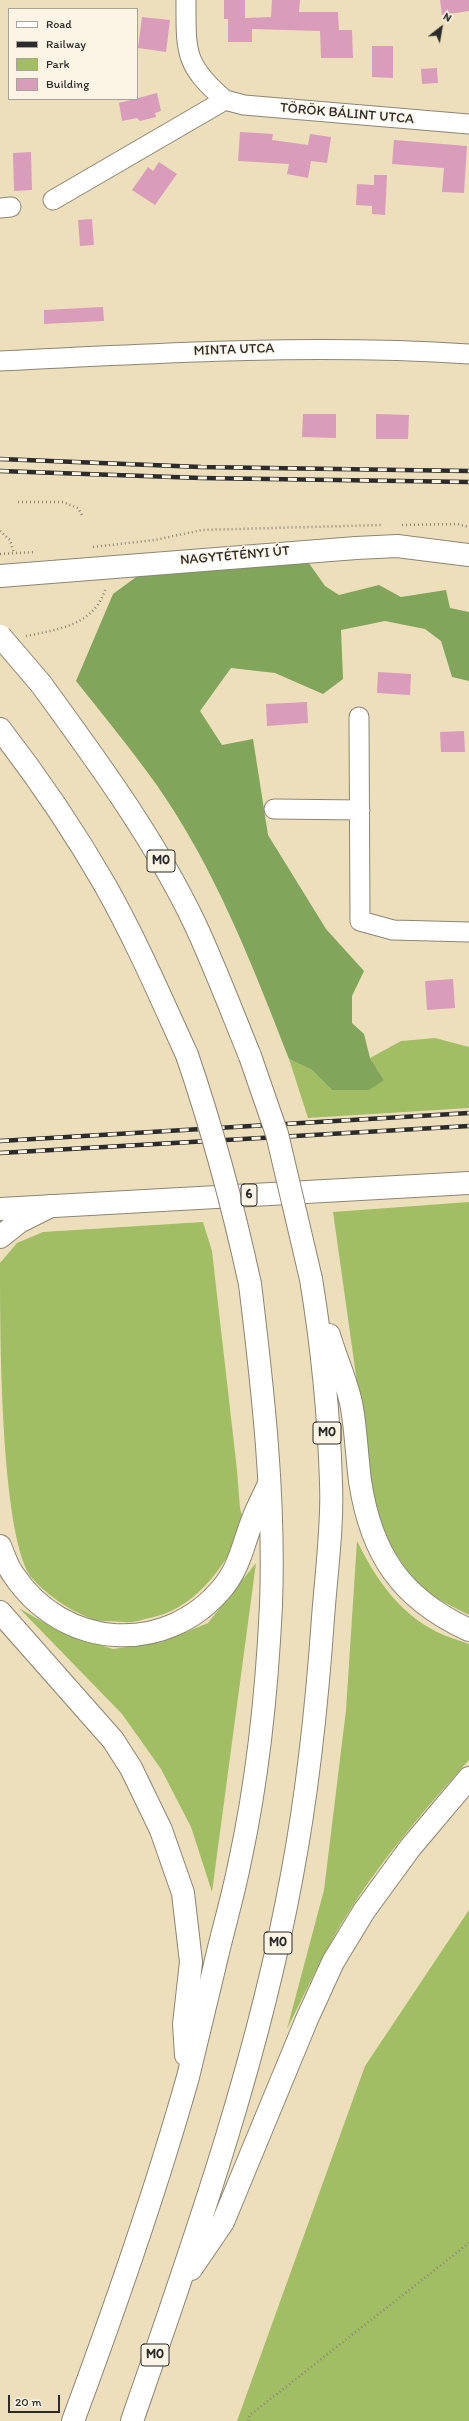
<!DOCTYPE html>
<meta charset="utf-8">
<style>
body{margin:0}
#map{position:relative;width:469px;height:2421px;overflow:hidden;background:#eddfbc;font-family:Itim,sans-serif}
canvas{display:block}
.legend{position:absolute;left:8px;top:8px;width:130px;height:92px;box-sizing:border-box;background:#fcf5e5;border:1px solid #a8a49b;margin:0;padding:5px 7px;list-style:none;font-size:12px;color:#2b2b2b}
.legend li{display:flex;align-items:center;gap:8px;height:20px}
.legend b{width:20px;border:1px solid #a8a49b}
.north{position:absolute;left:421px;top:8px;width:40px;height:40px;-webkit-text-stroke:3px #fcf5e5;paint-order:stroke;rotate:31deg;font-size:11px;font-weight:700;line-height:16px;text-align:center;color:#2b2b2b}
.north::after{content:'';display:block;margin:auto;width:14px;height:18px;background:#2b2b2b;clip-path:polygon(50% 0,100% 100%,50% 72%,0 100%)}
.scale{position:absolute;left:8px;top:2395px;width:52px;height:18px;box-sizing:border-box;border:2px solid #2b2b2b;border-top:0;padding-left:5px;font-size:12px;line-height:14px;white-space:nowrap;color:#2b2b2b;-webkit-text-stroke:3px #fcf5e5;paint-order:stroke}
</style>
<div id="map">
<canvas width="469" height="2421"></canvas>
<ul class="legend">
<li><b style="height:5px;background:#fff"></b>Road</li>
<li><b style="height:5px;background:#2b2b2b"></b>Railway</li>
<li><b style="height:11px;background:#a2be65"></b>Park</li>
<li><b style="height:11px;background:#d99dbb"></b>Building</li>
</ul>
<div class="north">N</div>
<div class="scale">20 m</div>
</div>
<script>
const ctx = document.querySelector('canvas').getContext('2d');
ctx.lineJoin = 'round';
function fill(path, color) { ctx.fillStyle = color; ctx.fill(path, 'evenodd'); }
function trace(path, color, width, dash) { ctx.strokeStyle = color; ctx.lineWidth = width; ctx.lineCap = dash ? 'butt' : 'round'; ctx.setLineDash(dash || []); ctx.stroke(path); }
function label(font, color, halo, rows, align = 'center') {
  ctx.font = font + ' Itim,sans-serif'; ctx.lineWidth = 3; ctx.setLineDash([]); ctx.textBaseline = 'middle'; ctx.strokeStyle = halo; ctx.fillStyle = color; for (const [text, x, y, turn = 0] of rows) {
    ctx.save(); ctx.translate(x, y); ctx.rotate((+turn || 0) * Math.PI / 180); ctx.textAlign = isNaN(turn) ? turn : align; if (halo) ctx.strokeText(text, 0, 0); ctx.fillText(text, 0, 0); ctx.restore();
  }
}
const green = new Path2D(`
 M435,1038L469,1047V1108L308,1118L289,1059L312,1070L332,1090L384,1080L370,1058L401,1041Z
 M469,1202V1615L422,1591L383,1536L373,1496L333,1212Z
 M203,1222L212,1251L237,1470L240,1508L245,1527C222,1569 195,1611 145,1619C139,1621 131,1623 124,1622C114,1621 101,1622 92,1619C68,1610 47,1595 30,1576C0,1528 0,1330 0,1263L17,1243L43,1232Z
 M357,1541C376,1579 398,1612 437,1632C447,1637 459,1640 469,1644V1760C418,1817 368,1875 331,1942C315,1970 302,2000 287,2029L324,1890L346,1710Z
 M256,1563L212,1892L191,1827L161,1769L122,1714L19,1608L60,1632L113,1649L162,1642L208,1623Z
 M469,1910V2421H237L365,2066Z`);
const forest = new Path2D(`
 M306,559L325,586L339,595L379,585L401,597L446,590L450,608L469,612V681L452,677L441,641L425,629L385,621L341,630L343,679L323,694L275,673L231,668L200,711L222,745L253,739L268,835L326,929L364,971L352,996V1023L364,1034L370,1058L384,1080L369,1090H332L312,1070L289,1059C252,964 215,868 156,784C131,749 103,715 76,681L113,594L143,572Z`);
const building = new Path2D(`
 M224,0H245V18L271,17L272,0H300L299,12H338L339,30H352L353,58H321L320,31L252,29V42H228V19H224Z
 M440,0H469V11L442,15Z
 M142,17L170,20L166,52L138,48Z
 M372,46H393V78L372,77Z
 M437,68L438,83L422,84L421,69Z
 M157,93L161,111L155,113L156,117L140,121L137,118L122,121L119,103Z
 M240,132L273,134L272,140L308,145L310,134L331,137L327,163L311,161L308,178L287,174L289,164L238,161Z
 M394,140L467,146L464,193L442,192L444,168L392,164Z
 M31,152L32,190L14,191L13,153Z
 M159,162L177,174L155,205L132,190L148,167L153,171Z
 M374,175H387L385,215L372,214V206L356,205L357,184L374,185Z
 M92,219L94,245L80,246L78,220Z
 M103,307L104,321L44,324V310Z
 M303,414H336V438L302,437Z
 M376,414L409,415L408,439H376Z
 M378,672L411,674L410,695L377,693Z
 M307,702L308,723L267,726L266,704Z
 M464,731L465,752H441L440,732Z
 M453,979L455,1008L427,1010L425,981Z`);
const path = new Path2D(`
 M18,502H63L78,508L82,515
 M402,525L457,524L469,527
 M0,531L10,540L14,553
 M93,547L155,540L202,530L381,525
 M0,554L36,552
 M26,636C60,629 95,625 106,587
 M248,2421L250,2415L469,2243`);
const minor = new Path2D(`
 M186,0C186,52 184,65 225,100
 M53,200L225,100L244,105L469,124
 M0,208L11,207
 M0,361C157,353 312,344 469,354
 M359,717L360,921L393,930L469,932
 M274,809L360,810`);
const major = new Path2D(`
 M0,576L356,548L397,546L469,555
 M0,1209L469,1183`);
const highway = new Path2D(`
 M41,684C97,761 154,838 195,924C215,967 232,1012 250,1056
 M0,729C38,778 74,831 105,885C136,940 161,998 187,1055
 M0,1237L19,1222L51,1206
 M329,1335C336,1359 348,1384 352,1408C356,1432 357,1457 360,1481C371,1554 401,1599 469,1630
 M0,1546C4,1555 7,1566 13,1574C63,1650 167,1657 224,1586C240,1566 244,1541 253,1519C257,1508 263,1497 268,1486
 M0,1612L113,1740L131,1768L161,1830L183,1893L191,1962L184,2024L186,2055
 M191,2269L223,2222L307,2019L333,1962L364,1911L410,1848L469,1778
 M73,2421C115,2308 155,2194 188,2077C197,2041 205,2005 214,1969C222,1933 233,1897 240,1861C258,1778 267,1690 271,1605C275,1497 263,1391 250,1284
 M132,2421C194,2242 258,2062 292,1875C308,1790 317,1704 323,1618C326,1575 333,1526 331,1483C329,1415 322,1346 311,1279`);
const rail = new Path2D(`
 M0,459L201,467L469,471
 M0,471L201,478L469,482
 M0,1141L469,1113
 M0,1153L469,1126`);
const highwayBridge = new Path2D(`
 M0,636L41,684
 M187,1055C213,1131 233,1206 250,1284
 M250,1056L277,1134L311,1279`);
const shields = [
 [161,861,28],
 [249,1195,16],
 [327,1433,28],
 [278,1943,28],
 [155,2355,28]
];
const shieldNames = [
 ["M0",161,861],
 ["6",249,1195],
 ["M0",327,1433],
 ["M0",278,1943],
 ["M0",155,2355]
];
const streetNames = [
 ["TÖRÖK BÁLINT UTCA",347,114,5],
 ["MINTA UTCA",234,350,-2],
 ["NAGYTÉTÉNYI ÚT",235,556,-5]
];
fill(green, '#a2be65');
fill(forest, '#81a55a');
fill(building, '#d99dbb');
trace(minor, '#8c8574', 21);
trace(major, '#8c8574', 24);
trace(highway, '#8c8574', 24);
trace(path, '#8c8574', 2.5, [1, 3]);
trace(minor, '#fff', 19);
trace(major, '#fff', 22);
trace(highway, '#fff', 22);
trace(rail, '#2b2b2b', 4.5);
trace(rail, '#fcf5e5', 3, [9]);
trace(highwayBridge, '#8c8574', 24, []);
trace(highwayBridge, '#fff', 22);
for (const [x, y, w] of shields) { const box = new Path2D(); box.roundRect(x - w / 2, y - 11, w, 22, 3); ctx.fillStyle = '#fcf5e5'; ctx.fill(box); trace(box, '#2b2b2b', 1); }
label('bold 13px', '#2b2b2b', null, shieldNames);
label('14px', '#2b2b2b', '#fcf5e5', streetNames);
</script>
